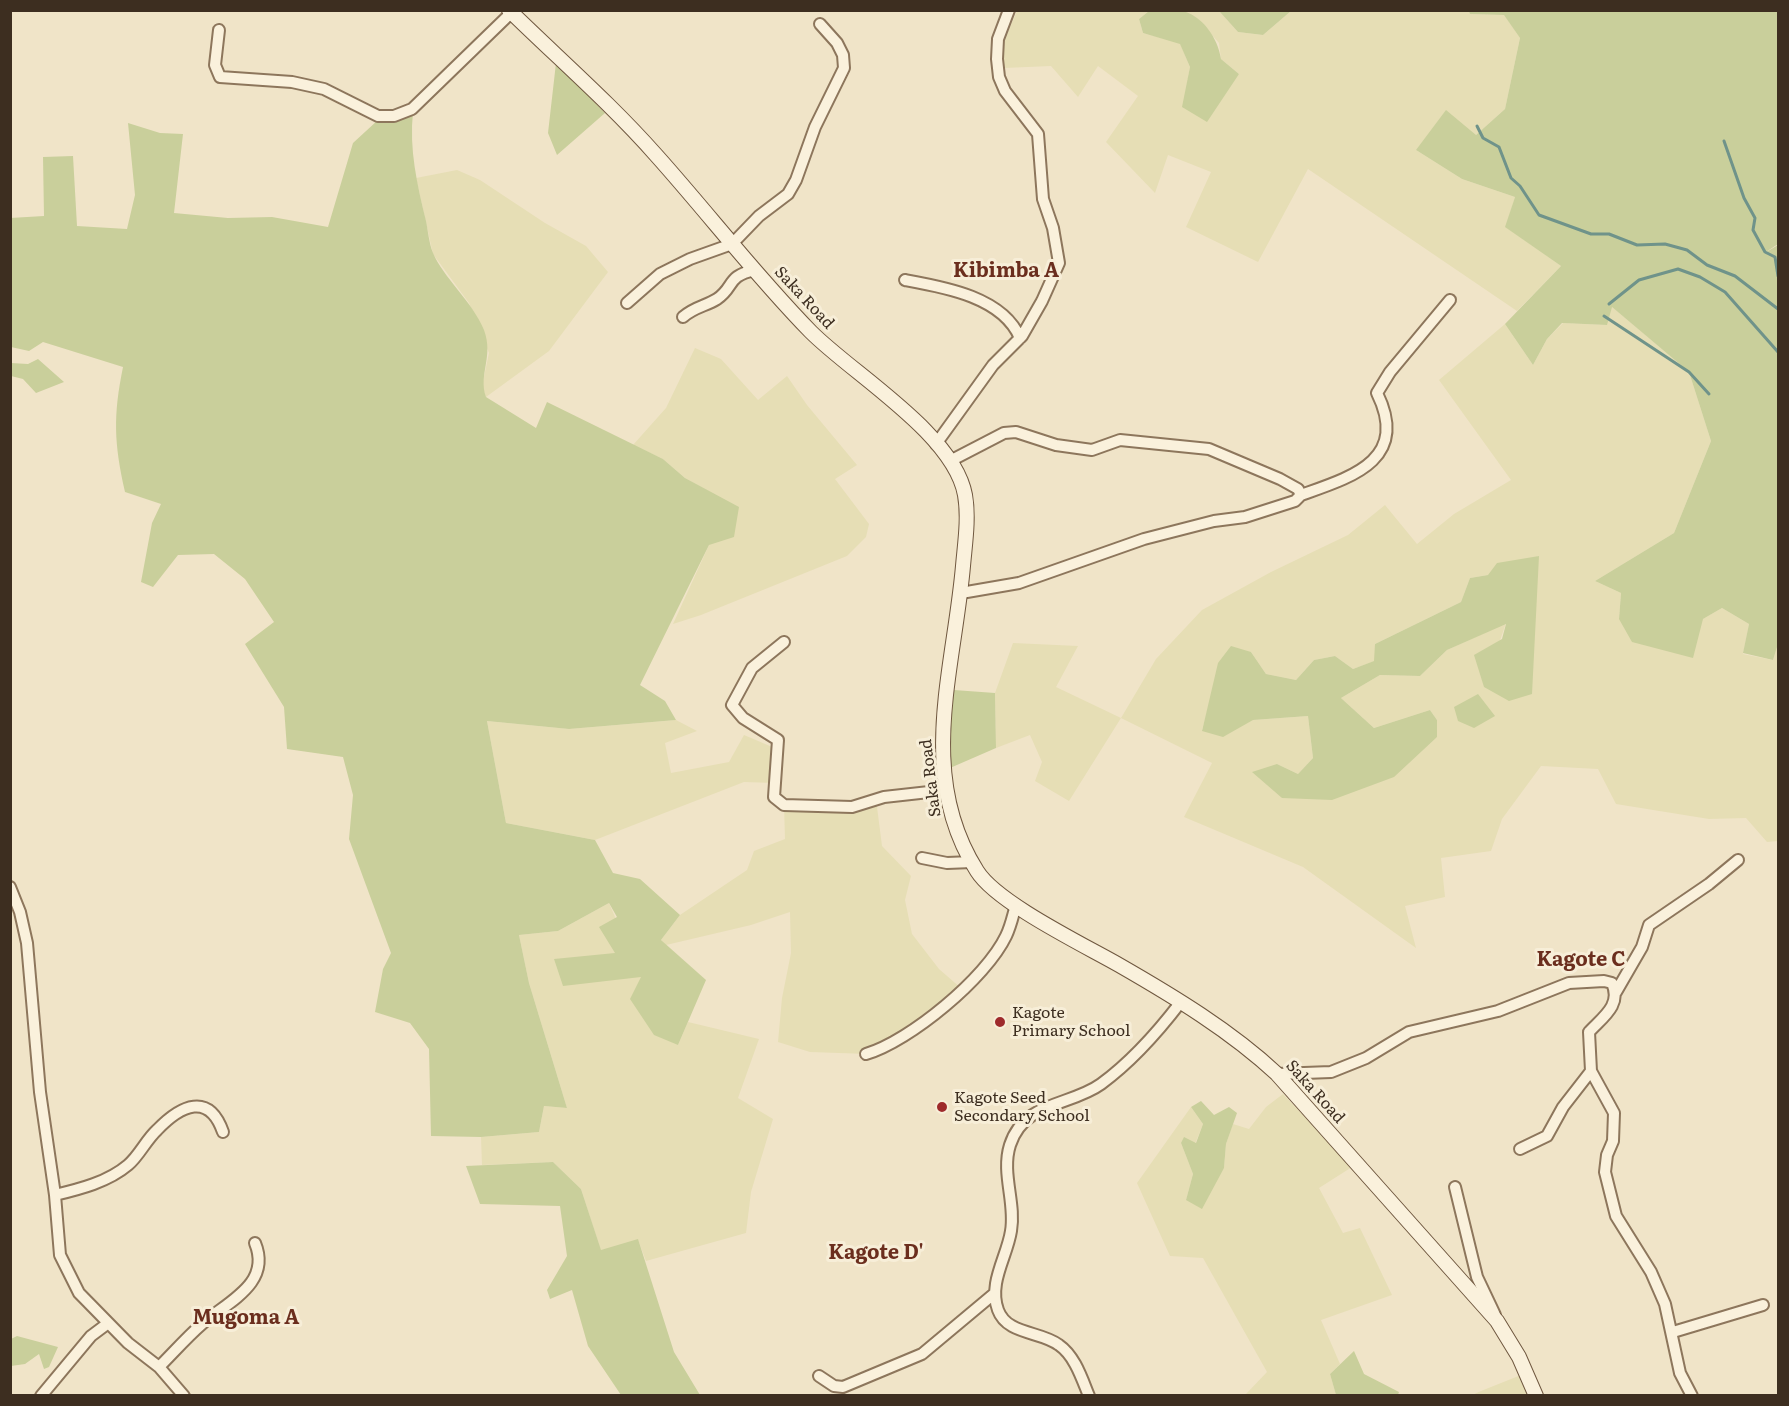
<!DOCTYPE html>
<style>
body{margin:0}
#map{position:relative;width:1789px;height:1406px;overflow:hidden;background:#f0e4c8;font-family:Literata,serif}
canvas{display:block}
.frame{position:absolute;inset:0;border:12px solid #3d2e20;pointer-events:none}
</style>
<div id="map">
<canvas width="1789" height="1406"></canvas>
<div class="frame"></div>
</div>
<script>
const ctx = document.querySelector('canvas').getContext('2d');
ctx.lineJoin = 'round';
function fill(path, color) { ctx.fillStyle = color; ctx.fill(path, 'evenodd'); }
function trace(path, color, width, dash) { ctx.strokeStyle = color; ctx.lineWidth = width; ctx.lineCap = dash ? 'butt' : 'round'; ctx.setLineDash(dash || []); ctx.stroke(path); }
function label(font, color, halo, rows, align = 'center') {
  ctx.font = font + ' Literata,serif'; ctx.lineWidth = 6; ctx.setLineDash([]); ctx.textBaseline = 'middle'; ctx.strokeStyle = halo; ctx.fillStyle = color; for (const [text, x, y, turn = 0] of rows) {
    ctx.save(); ctx.translate(x, y); ctx.rotate((+turn || 0) * Math.PI / 180); ctx.textAlign = isNaN(turn) ? turn : align; if (halo) ctx.strokeText(text, 0, 0); ctx.fillText(text, 0, 0); ctx.restore();
  }
}
const farmland = new Path2D(`
 M1469,10L1471,14L1505,15L1520,38L1505,109L1476,135L1416,150L1462,179L1515,197L1506,227L1561,266L1517,311L1308,169L1258,262L1186,227L1211,172L1168,155L1155,193L1106,142L1138,96L1098,66L1078,97L1051,66L1004,68L1003,43L1017,11H1149L1139,19L1143,33L1180,43L1190,67L1183,107L1239,74L1221,59L1219,43L1199,20L1180,11H1219L1238,32L1263,35L1291,11Z
 M457,170L480,180L545,223L586,246L608,272L549,351L486,397L482,386L489,353L469,303L433,254L416,178Z
 M1611,306L1689,372L1711,441L1674,533L1595,581L1621,593L1619,619H1703L1722,608L1749,624L1743,654L1773,660L1778,644V841L1767,842L1746,818L1709,819L1616,804L1598,769L1541,766L1502,819L1491,851L1441,858L1445,897L1405,906L1416,948L1303,867L1184,817L1212,763L1121,718L1069,801L1035,781L1042,762L1030,735L996,748L995,693L1013,643L1078,646L1056,687L1121,718L1156,659L1202,610L1271,572L1348,535L1385,505L1417,544L1454,514L1511,480L1439,380L1505,324L1533,365L1547,339L1563,323L1606,325ZM1539,556L1484,687L1506,623L1447,650L1420,676L1380,675L1341,698L1374,728L1430,710L1437,720V737L1282,798L1277,764L1298,774L1313,758L1308,716L1253,720L1202,730L1211,698L1251,652L1266,674L1296,680L1314,660L1335,656L1353,669L1375,661V644L1461,602L1470,578L1488,575Z
 M695,348L721,359L758,400L787,376L807,405L857,465L835,479L869,524L866,537L847,556L701,615L673,624L709,545L738,508L685,478L663,459L633,445L666,408Z
 M676,720L697,731L665,743L671,773L729,762L744,735L777,749L775,783L744,782L595,840L506,823L487,721L569,729Z
 M876,799L882,846L911,876L905,900L912,934L939,969L962,989L950,1000L868,1054L810,1052L778,1042L782,998L791,953L790,912L751,925L666,945L661,940L680,915L747,870L754,851L785,839L784,805L852,807Z
 M609,903L641,977L678,1045L688,1022L759,1039L738,1098L773,1119L751,1192L746,1233L646,1261L638,1240L601,1251L581,1189L553,1162L482,1165L481,1137L539,1132L544,1106L567,1108L529,983L519,935L558,931Z
 M1283,1094L1352,1167L1319,1188L1343,1233L1360,1228L1392,1295L1321,1320L1340,1364L1330,1374L1336,1395H1245L1267,1372L1203,1258L1170,1256L1137,1183L1191,1107L1203,1124L1195,1144L1181,1143L1193,1174L1186,1200L1224,1168L1226,1144L1233,1124L1249,1129L1266,1107Z
 M1521,1375L1529,1396H1470L1481,1391Z`);
const green = new Path2D(`
 M1149,11C1159,10 1170,9 1179,10C1202,14 1218,38 1221,59L1239,74L1207,122L1182,107L1190,67L1180,44L1143,33L1139,19Z
 M1219,11H1291L1263,35L1238,32Z
 M1469,11H1778V244L1763,254L1778,245V644L1773,660L1743,653L1749,624L1722,608L1703,619L1693,658L1632,642L1619,619L1621,593L1595,581L1674,533L1711,441L1689,372L1612,307L1607,325L1562,323L1547,339L1533,365L1505,324L1561,266L1505,227L1515,197L1462,179L1416,150L1446,110L1476,135L1505,109L1520,38L1504,15L1470,14Z
 M556,63L605,113L557,155L548,133Z
 M413,112C409,149 417,184 426,221C428,231 429,243 433,253C443,277 472,301 484,330C494,357 478,374 486,397L536,428L547,402L663,459L685,478L739,507L734,537L709,545L640,685L665,701L676,720L569,729L487,721L506,823L595,840L613,873L640,879L680,915L661,940L706,980L678,1045L654,1035L630,999L641,977L563,986L554,959L615,953L599,927L617,917L609,903L558,931L519,935L529,983L567,1108L544,1106L539,1132L481,1137L431,1136L429,1049L410,1023L375,1012L383,969L391,953L349,839L353,795L343,757L287,749L284,707L245,644L274,622L245,579L214,554L178,555L153,587L141,582L152,523L161,504L125,492C114,443 113,416 123,367L43,342L29,351L11,347L10,218L44,216L43,157L73,156L77,226L127,229L135,195L128,123L160,133L183,134L174,213L228,218L272,217L328,227L353,143L378,120Z
 M38,359L64,382L36,393L23,379L11,376V363L28,364Z
 M1539,556L1532,694L1509,701L1484,687L1474,655L1502,639L1506,624L1447,650L1420,676L1380,675L1341,698L1374,728L1430,710L1437,720V737L1394,777L1332,800L1282,798L1252,772L1277,764L1298,774L1313,758L1308,716L1253,720L1223,737L1202,731L1218,663L1231,646L1251,652L1266,674L1296,680L1314,660L1335,656L1353,669L1374,661L1375,644L1461,602L1470,578L1488,575L1497,563Z
 M954,690L995,693L996,748L950,768L947,742Z
 M1478,694L1495,716L1474,728L1458,721L1454,707Z
 M1201,1101L1214,1115L1229,1107L1237,1113L1226,1144L1224,1168L1202,1209L1186,1200L1193,1174L1181,1143L1184,1137L1196,1143L1203,1124L1191,1107Z
 M553,1162L581,1189L601,1250L638,1239L674,1352L700,1395H621L588,1346L572,1290L550,1299L547,1290L567,1256L560,1206L480,1204L466,1166Z
 M17,1336L58,1347L49,1367L44,1369L39,1354L25,1364L11,1366V1339Z
 M1354,1351L1364,1374L1399,1392L1398,1395H1336L1330,1374Z`);
const stream = new Path2D(`
 M1477,126L1483,138L1499,147L1511,178L1520,186L1539,215L1591,234H1609L1637,245L1665,244L1687,250L1707,265L1735,276L1778,309
 M1724,141L1744,198L1755,218L1753,230L1765,252L1775,257L1778,276
 M1609,304L1639,280L1678,269L1700,277L1725,292L1778,352
 M1604,316L1689,372L1709,394`);
const minor = new Path2D(`
 M219,30L215,65L220,77L292,82L324,89L378,116H394L412,109L511,13
 M905,280C944,287 1003,297 1020,338
 M627,303L660,274L690,259L732,244L759,216L788,194L796,180L815,127L844,68L843,55L837,43L820,24
 M683,317C694,307 706,306 717,299C735,287 726,276 755,270
 M936,444L993,365L1022,336L1042,301L1059,263L1053,228L1043,199L1038,134L1005,91L999,77L997,59L998,39L1009,10
 M950,461L1004,433L1016,432L1056,445L1092,450L1120,440L1209,449L1280,479L1298,489L1301,495L1295,501L1245,517L1214,521L1144,539L1019,583L961,593
 M1301,495C1352,477 1410,460 1377,393L1390,372L1450,300
 M784,642L752,668L732,705L743,718L778,740L774,797L784,805L852,807L884,797L947,790
 M922,858L947,863L972,862
 M10,887L20,912L27,943L40,1092L55,1195L60,1255L79,1293L128,1343L159,1367L184,1396
 M1616,992L1642,947L1649,925L1709,884L1738,860
 M866,1054C910,1041 986,978 1006,936C1011,926 1013,915 1016,905
 M1591,1071L1614,1113L1613,1141L1607,1155L1605,1172L1616,1216L1651,1272L1665,1304L1680,1373L1692,1396
 M1277,1074L1331,1072L1366,1058L1409,1032L1498,1011L1569,983L1604,981L1612,983C1622,1005 1603,1017 1589,1032L1591,1071L1563,1107L1547,1136L1520,1149
 M1455,1187L1477,1277L1495,1315
 M55,1195C80,1189 108,1182 128,1165C139,1156 146,1140 157,1130C181,1105 209,1092 223,1132
 M1673,1332L1763,1305
 M159,1367C173,1353 187,1337 202,1324C227,1302 272,1284 255,1243
 M819,1376L834,1386L843,1387L922,1354L995,1293
 M41,1396L91,1336L107,1324
 M1089,1396C1082,1379 1075,1356 1059,1345C1041,1331 1007,1335 998,1310C988,1283 1007,1257 1011,1231C1016,1203 1001,1173 1010,1145C1024,1101 1071,1106 1101,1084C1131,1062 1157,1033 1180,1003`);
const secondary = new Path2D(`
 M509,10C558,58 611,104 656,155C708,213 756,276 811,332C854,375 954,434 965,495C969,518 965,543 963,566C954,670 916,775 977,871C997,903 1084,945 1119,965C1173,996 1231,1031 1277,1074L1497,1321L1519,1357L1536,1396`);
const markers = [
 [1000,1022,6,"#9e2a2b"],
 [942,1107,6,"#9e2a2b"]
];
const streetNames = [
 ["Saka Road",804,298,47],
 ["Saka Road",931,778,-97],
 ["Saka Road",1315,1092,48]
];
const poiNames = [
 ["Kagote",1012,1013],
 ["Primary School",1012,1031],
 ["Kagote Seed",954,1098],
 ["Secondary School",954,1116]
];
const quarterNames = [
 ["Kibimba A",1006,271],
 ["Kagote C",1581,960],
 ["Kagote D'",876,1253],
 ["Mugoma A",246,1318]
];
fill(farmland, '#e6deb5');
fill(green, '#c9cf9b');
trace(stream, '#6f938a', 3);
trace(minor, '#8d765c', 14);
trace(secondary, '#6f573f', 16);
trace(minor, '#faf1dc', 10);
trace(secondary, '#faf1dc', 14);
for (const [x, y, r, color] of markers) { const dot = new Path2D(); dot.arc(x, y, r, 0, 2 * Math.PI); ctx.fillStyle = color; ctx.fill(dot); trace(dot, '#f7eed8', 2); }
label('16px', '#3d2e20', '#f7eed8', streetNames);
label('16px', '#3d2e20', '#f7eed8', poiNames, 'left');
label('bold 20px', '#6b2e1e', '#f7eed8', quarterNames);
</script>
